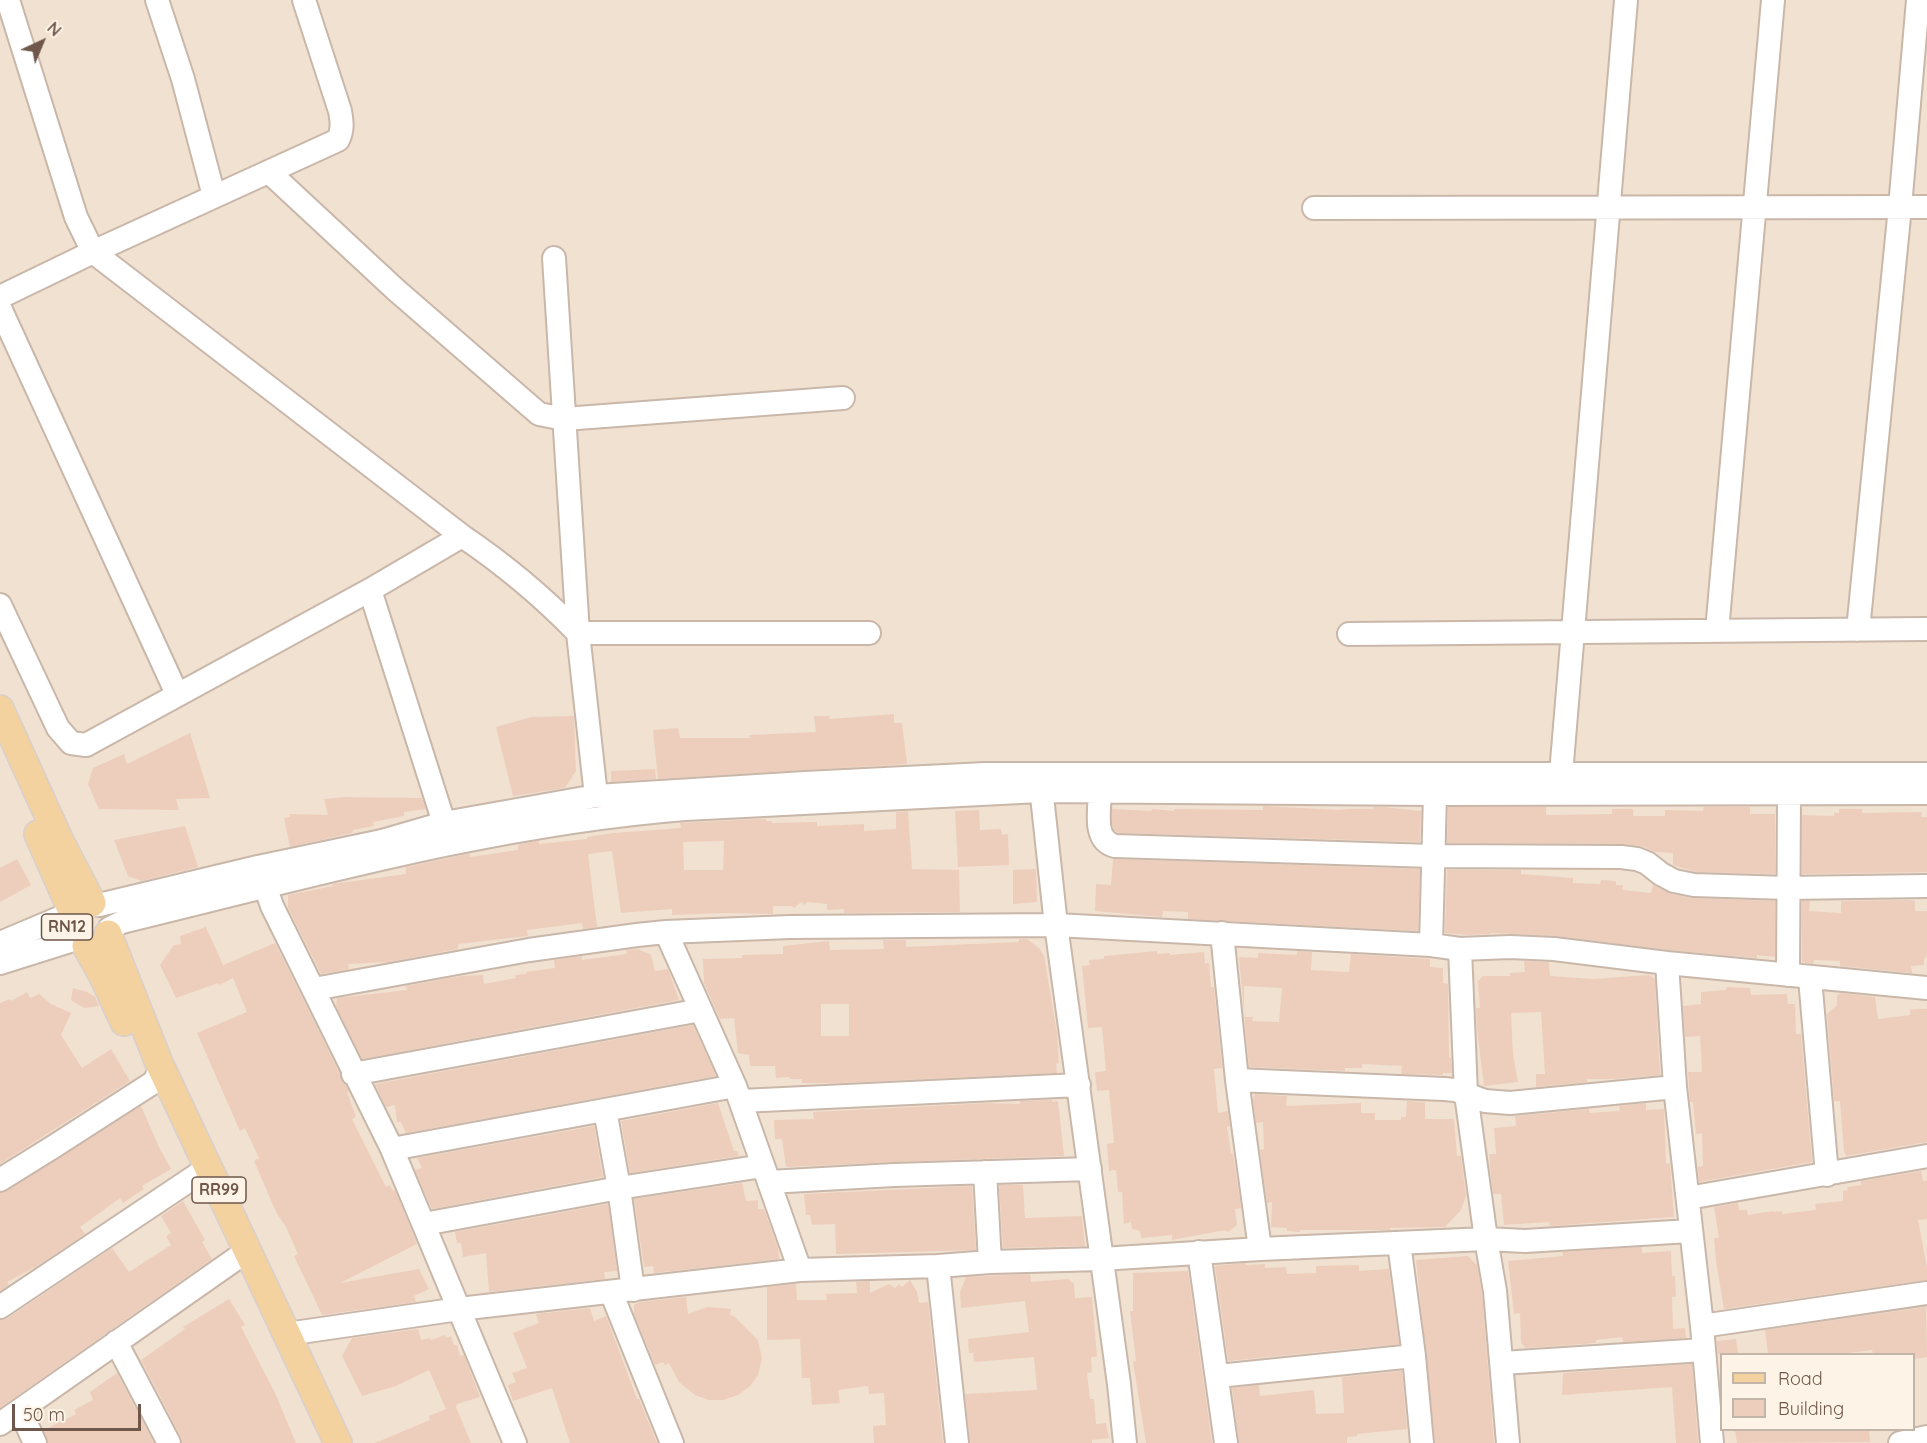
<!DOCTYPE html>
<style>
body{margin:0}
#map{position:relative;width:1927px;height:1443px;overflow:hidden;background:#faf0e2;font-family:Quicksand,sans-serif}
canvas{display:block}
.legend{position:absolute;left:1720px;top:1353px;width:195px;height:78px;box-sizing:border-box;background:#fdf4e7;border:2px solid #c4b5a9;margin:0;padding:8px 10px;list-style:none;font-size:18px;color:#6f574b}
.legend li{display:flex;align-items:center;gap:12px;height:30px}
.legend b{width:30px;border:2px solid #c4b5a9}
.north{position:absolute;left:12px;top:12px;width:60px;height:60px;-webkit-text-stroke:4px #fdf4e7;paint-order:stroke;rotate:44deg;font-size:16px;font-weight:700;line-height:24px;text-align:center;color:#6f574b}
.north::after{content:'';display:block;margin:auto;width:21px;height:27px;background:#6f574b;clip-path:polygon(50% 0,100% 100%,50% 72%,0 100%)}
.scale{position:absolute;left:12px;top:1404px;width:129px;height:27px;box-sizing:border-box;border:3px solid #6f574b;border-top:0;padding-left:8px;font-size:18px;line-height:21px;white-space:nowrap;color:#6f574b;-webkit-text-stroke:4px #fdf4e7;paint-order:stroke}
</style>
<div id="map">
<canvas width="1927" height="1443"></canvas>
<ul class="legend">
<li><b style="height:8px;background:#f3d29f"></b>Road</li>
<li><b style="height:16px;background:#edcebc"></b>Building</li>
</ul>
<div class="north">N</div>
<div class="scale">50 m</div>
</div>
<script>
const ctx = document.querySelector('canvas').getContext('2d');
ctx.lineJoin = 'round';
function fill(path, color) { ctx.fillStyle = color; ctx.fill(path, 'evenodd'); }
function trace(path, color, width, dash) { ctx.strokeStyle = color; ctx.lineWidth = width; ctx.lineCap = dash ? 'butt' : 'round'; ctx.setLineDash(dash || []); ctx.stroke(path); }
function label(font, color, halo, rows, align = 'center') {
  ctx.font = font + ' Quicksand,sans-serif'; ctx.lineWidth = 4.5; ctx.setLineDash([]); ctx.textBaseline = 'middle'; ctx.strokeStyle = halo; ctx.fillStyle = color; for (const [text, x, y, turn = 0] of rows) {
    ctx.save(); ctx.translate(x, y); ctx.rotate((+turn || 0) * Math.PI / 180); ctx.textAlign = isNaN(turn) ? turn : align; if (halo) ctx.strokeText(text, 0, 0); ctx.fillText(text, 0, 0); ctx.restore();
  }
}
const residential = new Path2D(`
 M0,0H1927V1443H0ZM1722,1354H1914V1430H1722Z`);
const building = new Path2D(`
 M894,714V723H902L907,764L658,779L653,730L678,728L680,738H750L749,735L816,732L814,716H829L830,719Z
 M574,716L576,771L565,788L513,796L496,727L531,717Z
 M190,733L210,798L176,799L179,810L99,809L88,784L93,768L124,754L127,764Z
 M655,769L656,779L611,782V771Z
 M344,797L422,798L426,809L404,812V816L373,822L374,826L353,830L352,833L290,847L284,818L290,817V814L328,815L324,799Z
 M1263,806L1338,810L1348,809H1373V807H1383L1421,811L1420,842L1118,833L1114,830L1112,822V809L1151,811L1152,809L1174,811V809L1263,810Z
 M1448,807H1546V815L1612,814V809H1633V816H1665V810L1703,811L1704,807H1750V814H1775V874L1696,872L1673,865V853L1655,852L1642,846L1623,844L1447,843Z
 M1839,809H1862V813L1922,812L1921,817H1927V872L1802,874V815L1834,816V813H1839Z
 M979,810L980,830L1001,829L1002,835L1008,834L1009,865L958,867L955,811Z
 M908,811L912,869L959,870L960,912L844,913V909L827,910V904L807,902L805,905L801,902L794,908L792,906H773V914L722,913L672,915V909L621,913L612,851L588,854L597,927L583,929L582,923L527,930L528,936L458,944V949L389,962L348,964L349,969L321,974L288,908V895L333,886L332,884L406,874V867L463,855L470,854V857L518,850V845L531,842L539,841V844L587,839V837L614,833L681,828L680,823L759,819H766V821H772V823L817,822V826L864,824V831L896,829V812ZM724,841L723,870H684L683,842Z
 M185,826L198,867L141,881L128,876L114,840Z
 M17,859L31,885L0,902V868Z
 M1113,859L1420,869L1418,931L1188,919V912L1163,911L1162,917L1095,911L1096,884L1111,885Z
 M1036,869L1037,902L1013,904V870Z
 M1447,870H1521V874L1573,878V883L1600,884L1601,880L1616,881V885H1623L1622,890L1651,893L1653,885L1671,894L1691,898L1775,901V957L1757,955V958L1668,950L1555,936L1490,933V934L1468,935L1445,933Z
 M1911,900L1915,901V911H1927V952L1926,958H1924V965L1911,966L1912,973L1840,966V961L1814,960L1813,964L1802,962V901H1810L1809,911L1841,913V901Z
 M206,927L223,965L275,943L349,1092H347L356,1117L352,1119L386,1187L390,1185L392,1190H395L417,1244L340,1283L419,1269L429,1289L414,1296L416,1302L322,1315L294,1256L298,1254L286,1227L276,1212L254,1161L259,1158L245,1128L240,1131L197,1033L247,1012L233,978L219,985L218,983L176,998L160,965L174,945L181,944L180,936Z
 M1019,939H1027L1040,949L1044,956L1057,1033L1059,1063L1056,1064L1057,1073L839,1083H802V1079H790L789,1077L776,1078L775,1066H750L749,1055L738,1053L734,1018L720,1019L704,983L703,959L742,958V955L783,954V946L829,941L830,950L884,949L883,940H906V947L1019,942ZM821,1004H849V1036H821Z
 M638,949L651,955L655,971L668,969L679,1000L362,1059L336,1006L337,998L407,990L406,986L461,976L483,975L484,984L516,978L515,975L526,974V972L555,968L554,960L582,956V960L627,954L626,950Z
 M1157,951V954L1170,953V955L1204,952L1205,963H1209L1211,987H1214L1222,1068L1214,1069L1218,1113L1228,1111L1230,1126L1227,1127L1231,1153H1233L1241,1208L1235,1209L1237,1225L1228,1232L1225,1230L1172,1240V1235L1141,1238L1140,1231L1132,1229L1131,1222L1124,1224L1122,1192H1118L1116,1170L1109,1171L1107,1144L1114,1143L1109,1090L1097,1091L1095,1072L1106,1071L1102,1027L1088,1028L1082,966L1090,965L1089,960L1104,959V956Z
 M1297,951L1312,952L1311,970L1349,972L1351,954L1430,959V967L1443,968V983L1448,984L1449,1058H1451L1452,1073H1443V1075L1401,1074L1402,1066L1362,1064V1068H1345V1071L1249,1067L1239,957L1258,958V953L1297,955ZM1244,986L1282,988L1279,1022L1252,1021L1253,1017H1244Z
 M1524,961L1549,962L1550,976L1593,979L1649,975L1655,979L1660,1075L1614,1079H1587V1082L1536,1087V1074H1545L1541,1012L1511,1013L1513,1055L1518,1082L1484,1086L1477,1029L1476,1008H1480L1478,981L1483,976H1510V973L1525,972Z
 M1726,987L1750,988L1751,995L1787,994L1788,1004H1795L1796,1034H1801L1812,1162L1699,1182L1698,1167L1703,1166L1702,1133L1696,1134L1693,1102H1690L1688,1072H1702L1700,1036L1685,1037L1683,1006L1701,1004V992L1726,990Z
 M73,988L87,992L95,997L99,1006L84,1008L71,1000Z
 M27,992L30,998L39,994L51,1004L71,1013L61,1035L82,1068L111,1049L130,1081L0,1164V1003L10,999L11,1001Z
 M1841,993L1875,997L1878,1019L1910,1015V1010L1916,1009H1927V1142L1846,1156L1844,1151L1840,1101H1834L1827,1014L1837,1005V995Z
 M693,1025L716,1076L406,1133L401,1122H397L395,1105L386,1107L375,1084Z
 M1255,1094L1287,1096L1286,1106L1361,1103V1113H1375V1120H1401V1117H1406L1407,1101L1425,1102V1119H1454L1457,1156H1461L1466,1196L1461,1210L1445,1227L1390,1228V1230H1300V1232L1287,1231V1228L1271,1227L1272,1202L1267,1203L1260,1150L1264,1149L1263,1122L1256,1123L1253,1101Z
 M1052,1100V1102L1058,1101L1064,1156L894,1162L786,1167L782,1139H775L774,1120L814,1119L813,1112L989,1103L1020,1104V1101Z
 M718,1103L734,1151H737L739,1156L630,1173L621,1121Z
 M1646,1103V1110L1664,1109L1666,1164L1670,1163L1674,1217L1550,1226L1549,1222L1504,1225L1501,1194H1493L1490,1167L1489,1154H1496L1494,1128L1516,1126L1515,1116L1589,1109V1113L1620,1111L1619,1106Z
 M141,1106L159,1147L171,1169L142,1186L144,1189L123,1203L120,1198L80,1227L85,1234L39,1265L7,1282L9,1285L0,1291V1193L7,1191Z
 M594,1126L603,1177L432,1209L415,1170L422,1168L417,1158Z
 M1921,1171L1923,1181H1927V1219L1918,1220L1927,1268V1280L1724,1309L1716,1261L1714,1238H1719L1714,1207L1738,1203L1739,1210H1747L1748,1215L1773,1211V1212L1782,1211V1214L1816,1210L1815,1204L1843,1201V1191L1848,1190L1847,1187L1861,1185V1181Z
 M742,1183L746,1201L758,1200V1209H764L778,1248L779,1259L654,1273L653,1266L644,1267L634,1199Z
 M999,1185H1023L1025,1218L1082,1216L1085,1246L1003,1248Z
 M972,1186L976,1250L836,1254L835,1224L812,1225L810,1215H806L804,1194Z
 M183,1201L205,1240L202,1242L212,1259L0,1408V1320L8,1318L112,1248L129,1272L171,1245L166,1236L171,1233L161,1216Z
 M608,1204L617,1271L604,1272L605,1279L489,1292L486,1253L463,1257L461,1243H457L455,1232Z
 M1642,1247V1253L1671,1251L1672,1276H1675L1676,1297H1672L1673,1329L1685,1328L1686,1338L1623,1342L1622,1337L1596,1340V1343L1526,1348L1521,1343L1520,1313L1514,1314L1508,1261L1563,1256L1562,1252Z
 M1468,1256L1477,1265L1482,1293L1494,1443H1435L1416,1260Z
 M1245,1263L1246,1265L1265,1264V1268L1286,1267L1287,1274L1316,1273V1266L1359,1265V1271L1389,1269L1399,1344L1228,1361L1215,1266Z
 M1188,1271L1212,1443H1146L1133,1362L1136,1361L1130,1311H1133V1273Z
 M1030,1274L1031,1282L1068,1279L1074,1284L1075,1298L1092,1297L1097,1357H1091L1092,1372L1087,1373L1090,1399H1094L1096,1424L1106,1423L1109,1438L1092,1440V1443H970L965,1394L1037,1390L1034,1357L974,1362L973,1353H969L968,1339L1029,1332L1025,1301L961,1308L960,1292L966,1277Z
 M910,1280L917,1292L919,1303L928,1302L943,1443H874L873,1426L886,1425L884,1393L869,1394L868,1386L838,1390L840,1403L812,1405L810,1378H802L800,1339L767,1340V1287L796,1284L797,1300H827L826,1294L857,1293L856,1282L870,1281V1293L889,1284L895,1288L899,1284L902,1287Z
 M686,1297L688,1314L707,1307L731,1309L730,1315L734,1316L758,1340L762,1359L758,1375L750,1386L738,1395L723,1400H709L695,1395L679,1382L669,1363L665,1365L663,1362L655,1365L634,1314V1305L640,1302Z
 M229,1299L245,1325L241,1327L275,1393L296,1443H182L181,1437L141,1360L185,1329L183,1327Z
 M1926,1307L1927,1357L1914,1359V1354H1873L1872,1350L1840,1354H1768L1765,1330Z
 M590,1308L594,1321L606,1316L637,1399H639L657,1443H570L552,1388L513,1401L508,1385L516,1382L512,1373L527,1368L513,1333L539,1323L536,1314Z
 M418,1329L421,1340L430,1338L431,1340L445,1335L446,1338L451,1336L454,1345H457L460,1356L464,1355L480,1397L457,1404L456,1407L471,1443H375L430,1420L429,1416L446,1409L429,1370L396,1386L362,1396L342,1356L352,1338Z
 M1736,1339L1738,1354H1718L1717,1341Z
 M1692,1364L1698,1443H1676L1672,1387L1562,1395L1563,1373Z
 M1402,1371L1407,1429L1357,1434V1436L1347,1437V1443H1239L1232,1388L1259,1385L1260,1396L1314,1390L1316,1414L1344,1413L1342,1377Z
 M117,1373L154,1443H48L44,1430L76,1414L74,1410L93,1400L90,1392Z
 M1735,1430H1869L1870,1442L1737,1443Z`);
const minor = new Path2D(`
 M8,0L76,217L93,252L462,536C505,565 542,596 578,633H869
 M157,0L183,79L214,196
 M269,172L396,290L539,414L564,419L843,398
 M1314,208L1927,207
 M554,258L578,633L596,796
 M0,297L93,252L338,140C343,130 342,122 340,111L304,0
 M0,308L177,694
 M370,590L444,823
 M0,605L58,728L71,743L86,745L370,590L462,536
 M1858,630L1900,207L1918,0
 M1717,631L1773,0
 M1349,634L1927,629
 M1561,774L1626,0
 M1040,778L1056,925L1119,1384L1125,1443
 M1100,791C1100,809 1092,840 1115,846L1432,856L1621,857L1637,859L1647,863L1661,874L1674,881L1694,885L1787,888L1927,886
 M261,874L272,906L392,1149L515,1443
 M99,905L258,867L382,841L444,823L596,796L805,783L985,774H1927
 M110,928L122,922C308,877 494,824 685,809L1040,791L1435,794L1927,793
 M666,932L735,1086L800,1270
 M1222,933L1237,1080L1260,1249
 M0,943L69,914
 M1431,945L1435,794
 M1460,949L1466,1094L1486,1239L1495,1291L1508,1443
 M0,963L73,940
 M1667,963L1675,1087L1702,1326L1712,1443
 M1788,975L1789,794
 M1810,978L1827,1175
 M314,989L529,950L637,935L666,932L790,927L1056,925L1431,945L1460,949L1510,947L1554,949L1667,963L1927,988
 M353,1074L701,1010
 M1237,1080L1444,1089L1455,1090L1485,1101L1510,1103L1675,1087
 M741,1101L1079,1085
 M605,1110L619,1188L633,1290
 M392,1149L735,1086
 M985,1172L990,1262
 M0,1180L53,1147L154,1082L161,1068
 M769,1182L894,1175L1090,1169
 M1688,1198L1927,1156
 M424,1224L619,1188L763,1166
 M1399,1243L1414,1356L1422,1443
 M1199,1252L1226,1443
 M938,1266L957,1443
 M611,1292L672,1443
 M0,1307L197,1175
 M1702,1326L1927,1293
 M287,1334L459,1309L800,1270L938,1266L990,1262L1101,1259L1260,1249L1486,1239L1525,1241L1690,1231
 M116,1342L169,1443
 M1502,1363L1704,1350
 M1218,1376L1414,1356
 M20,1410L35,1443
 M0,1424L247,1251
 M1900,1443L1927,1437`);
const major = new Path2D(`
 M0,709L59,839L92,903
 M38,834L72,911
 M108,934L159,1063L338,1443
 M86,946L103,976L124,1022`);
const shields = [
 [67,927,51],
 [219,1190,54]
];
const shieldNames = [
 ["RN12",67,927],
 ["RR99",219,1190]
];
fill(residential, '#f1e1d1');
fill(building, '#edcebc');
trace(minor, '#c9b7aa', 26);
trace(major, '#d7d0cd', 30);
trace(minor, '#fff', 22);
trace(major, '#f3d29f', 27);
for (const [x, y, w] of shields) { const box = new Path2D(); box.roundRect(x - w / 2, y - 13, w, 26, 4.5); ctx.fillStyle = '#fdf4e7'; ctx.fill(box); trace(box, '#6f574b', 1.5); }
label('bold 16px', '#6f574b', null, shieldNames);
</script>
